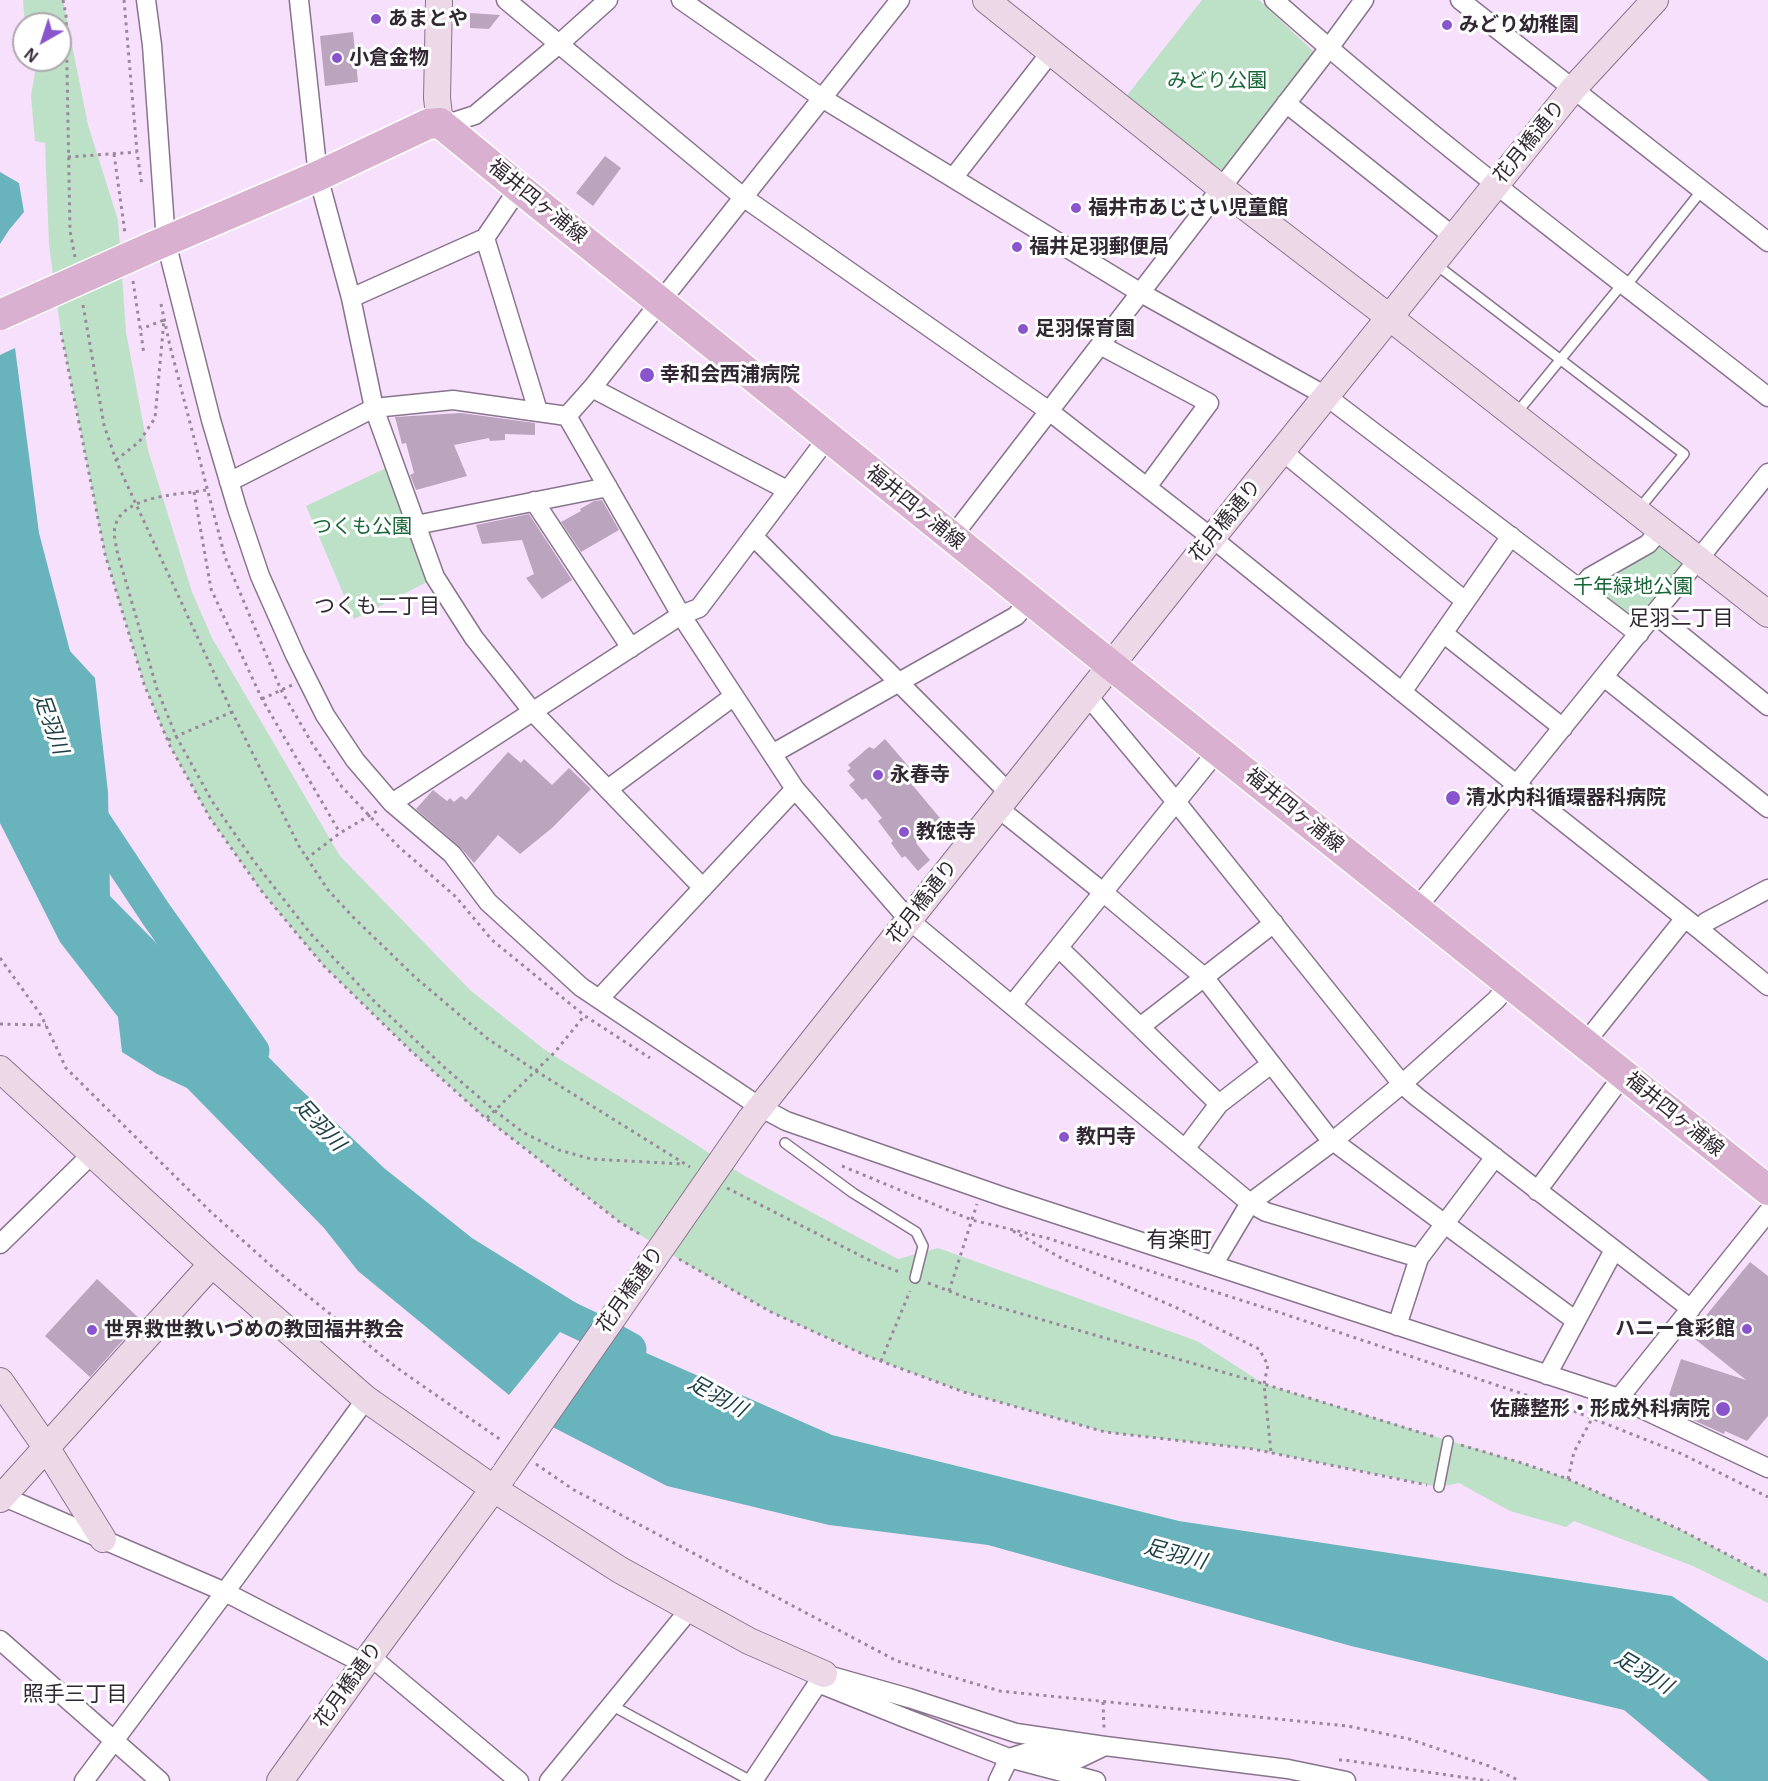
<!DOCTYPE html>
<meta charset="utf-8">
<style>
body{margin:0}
#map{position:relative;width:1768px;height:1781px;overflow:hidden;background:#f7e0fc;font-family:Helvetica,sans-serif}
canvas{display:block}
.north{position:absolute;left:12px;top:12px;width:60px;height:60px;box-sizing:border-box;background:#fff;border:2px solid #ada9ad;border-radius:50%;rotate:219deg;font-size:16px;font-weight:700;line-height:24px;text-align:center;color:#312833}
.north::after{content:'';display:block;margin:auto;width:21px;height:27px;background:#8954cc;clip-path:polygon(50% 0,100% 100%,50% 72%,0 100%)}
</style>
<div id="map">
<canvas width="1768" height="1781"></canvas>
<div class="north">N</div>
</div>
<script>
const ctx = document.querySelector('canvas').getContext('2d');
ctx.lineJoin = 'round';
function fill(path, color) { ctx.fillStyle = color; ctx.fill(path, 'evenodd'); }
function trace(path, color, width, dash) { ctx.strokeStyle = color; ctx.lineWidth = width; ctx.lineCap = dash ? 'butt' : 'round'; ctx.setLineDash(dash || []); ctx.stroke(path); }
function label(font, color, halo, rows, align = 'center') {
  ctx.font = font + ' Helvetica,"Noto Sans JP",sans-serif'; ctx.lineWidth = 6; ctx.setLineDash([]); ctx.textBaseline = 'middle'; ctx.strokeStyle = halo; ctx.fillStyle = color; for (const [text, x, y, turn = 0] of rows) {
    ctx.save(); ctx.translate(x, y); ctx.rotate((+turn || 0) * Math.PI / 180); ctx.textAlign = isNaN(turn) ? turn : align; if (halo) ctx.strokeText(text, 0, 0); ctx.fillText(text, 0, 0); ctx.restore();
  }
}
const green = new Path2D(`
 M23,0H63L88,125L118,220L126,332L148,450L192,592L212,638L340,856L470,990L545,1050L689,1140L743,1175L898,1259L938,1248L1197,1341L1264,1384L1522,1463L1568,1479L1681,1530L1768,1576V1603L1693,1566L1574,1521L1566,1527L1510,1511L1459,1483L1439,1487L1253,1449L1105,1432L964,1392L867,1356L771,1312L682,1261L621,1223L483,1116L411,1051L324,966L263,893L210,818L170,746L144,684L105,554L61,332L49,245L45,143L35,141L31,96L37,60H60V24H25Z
 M1202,0H1259L1315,53L1221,179L1125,98Z
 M388,467L427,582L354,619L306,506Z
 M1660,540L1682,557L1681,572L1639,627L1599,596L1600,574Z`);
const water = new Path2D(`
 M0,172L19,183L24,212L9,230L0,244Z
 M15,348L39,533L70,651L95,678L108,792L110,896L297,1086L384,1168L472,1238L581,1306L509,1395L358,1271L324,1228L187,1088L157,1074L122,1052L118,1017L60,942L0,823V355Z
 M601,1333L832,1435L1179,1521L1672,1596L1768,1661V1781H1709L1624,1710L1351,1646L988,1545L829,1525L667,1486L541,1421Z`);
const river = new Path2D(`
 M85,807L156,914L253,1051
 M531,1300L601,1333L630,1349`);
const building = new Path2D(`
 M470,13L500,15L489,29L470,28Z
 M353,32L358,82L325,86L320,36Z
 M605,156L621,168L593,206L576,193Z
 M461,413L535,423V435L505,434V440L490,441L489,438L454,445L467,476L416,490L410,475L414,473L406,443L402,444L395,417Z
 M602,500L619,530L581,552L561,522L581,511L580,509L594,501Z
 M529,514L572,580L542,599L526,578L534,574L522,540L482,544L476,525Z
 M885,739L916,775L909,781L940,818L934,823L936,827L916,843L930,860L918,871L905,856L902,858L891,843L893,841L878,821L882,818L866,798L862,800L849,785L855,780L847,771L851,768L848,765L869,747L874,749Z
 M508,752L521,763L524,759L552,785L569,768L591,789L552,828L520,854L498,835L474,863L459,846L416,809L433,790L447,801L450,798L454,802L461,796L466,800Z
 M1750,1262L1768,1276V1416L1747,1441L1725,1431L1724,1434L1673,1411L1676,1399L1669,1395L1681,1359L1746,1380L1690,1335Z
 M97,1279L141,1320L90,1377L45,1336Z`);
const path = new Path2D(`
 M63,0L66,15L70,231L75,257
 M124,0L137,152L142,186
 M114,154L125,233
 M68,157L137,152
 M133,281L144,354
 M161,304L170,346L225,557L281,690L313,745L342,787L398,846L456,897L492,940L585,1016L650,1058
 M83,305L104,425L117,463L232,712L299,846L328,890L353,917L416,978L488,1039L536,1071L690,1167
 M61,332L105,554L144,684L170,746L210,818L263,893L324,966L411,1051L483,1116L621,1223L643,1236
 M116,460L139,442L155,418L164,320L141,329
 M206,490C179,495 122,495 115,527C113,534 116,544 117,551L157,689L176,736L212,801L253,860L310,933L376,1003L445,1068L494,1110L524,1133L559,1150L591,1159L683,1164
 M194,492L211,589L262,699L340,833
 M262,699L292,685
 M168,740L232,712
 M306,859L340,833L377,811
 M0,958L41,1015L66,1068L213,1214L277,1271L397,1368L501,1440
 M0,1024L46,1025
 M487,1118L555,1052L585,1015
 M842,1166L972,1220L1047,1238L1278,1312L1571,1410L1682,1454L1768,1497
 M727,1188L873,1262L902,1273
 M1013,1231L1063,1259L1175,1307L1259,1349L1268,1365L1264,1384L1271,1452
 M679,1259L771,1312L867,1356L964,1392L1105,1432L1253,1449L1427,1485
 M928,1283L967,1298L1264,1384L1435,1437
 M949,1291L977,1204
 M881,1361L910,1291
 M1461,1445L1522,1463L1568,1479L1681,1530L1768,1576
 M536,1464L574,1490L897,1661L1000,1691L1348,1726L1409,1739L1489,1766L1520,1781
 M1568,1479L1574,1452L1596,1411L1598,1412
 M1103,1702L1104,1728
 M1339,1760H1344L1489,1781`);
const lane = new Path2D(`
 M1434,263L1684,454L1639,509
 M1626,286L1702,190
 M1515,415L1623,283
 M785,1143L853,1193L916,1232L923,1246L915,1278
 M1439,1487L1448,1441
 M611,1705L751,1781`);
const street = new Path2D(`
 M146,0L152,45L166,242L211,420L237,508L260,576L295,655L325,715L355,760L392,803L452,854L488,902L581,987L760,1107L786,1121L1004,1197L1619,1398L1768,1468
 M299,0L318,176L351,298L374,408L435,577L474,638L533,712L703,888
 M506,0L743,197L1049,411L1212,538L1517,785L1700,930L1768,986
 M681,0L822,98L1141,293L1326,396L1639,634
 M1274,0C1432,140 1602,267 1768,397
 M1460,0L1768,242
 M1286,103L1454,237
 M440,123H450L475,115L559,44L608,0
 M953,178L1051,52
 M519,188L485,238L538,411
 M351,298L485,238
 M1100,345L1209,403L1147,487
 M592,388L787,490
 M567,416L681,615L795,789L909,920L1250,1203L1266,1212L1419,1258
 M1282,451L1465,601
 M229,482L374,408L453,400L567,416L592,388L900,0
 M534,501L631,648
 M416,525L608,487
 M753,536L1009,793
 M952,537L1329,48L1364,0
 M1581,588L1590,577L1648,544L1661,529
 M1655,614L1768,706
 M1443,633L1563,728
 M1604,677L1768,808
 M1402,692L1511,536
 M1087,695L1177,803L1402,1084L1417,1097L1691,1309
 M772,754L1016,616L1030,600
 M608,789L734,696
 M392,803L681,615L699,608L828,437
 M998,808L1104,893L1204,977L1332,1142
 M1416,909L1768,473
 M1700,930L1706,922L1768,889
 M1059,948L1219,1104
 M599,999L795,789
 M1012,1005L1218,750
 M1140,1027L1274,923
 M1585,1043L1685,918
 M1333,1141L1576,1321
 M1185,1149L1219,1104L1271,1064
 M1537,1191L1624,1074
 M0,1244L92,1154
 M1213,1265L1250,1203L1332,1142L1402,1084L1496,1000L1509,984
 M1397,1326L1419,1258L1495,1157
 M1547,1375L1614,1250
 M1619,1398L1768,1212
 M2,1496L225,1592L364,1664
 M0,1640L160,1781
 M370,1656L519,1781
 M818,1683L905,1718L1009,1758L1096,1781
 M84,1781L225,1592L366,1399
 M549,1781L690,1609
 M753,1781L824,1674L909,1698L1016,1733L1105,1746L1288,1769L1346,1781
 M998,1781L1009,1758L1028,1752L1078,1759L1105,1746`);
const secondary = new Path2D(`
 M439,0L437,98L440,123
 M986,0L1221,188L1389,317L1768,614
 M0,1069L212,1264L366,1399L494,1489L620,1570L749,1641L824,1674
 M750,1120L1212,538L1573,89L1655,0
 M0,1381L46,1447L103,1539
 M0,1499L212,1264
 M280,1781L370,1656L503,1476`);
const primary = new Path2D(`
 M152,247L318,176L428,124L440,123L519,188L1112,666L1768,1190`);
const secondaryBridge = new Path2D(`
 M505,1473L750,1120`);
const primaryBridge = new Path2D(`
 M0,315L152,247`);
const markers = [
 [376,19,6,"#8954cc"],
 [1447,25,6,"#8954cc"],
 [337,58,6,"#8954cc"],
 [1076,208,6,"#8954cc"],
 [1017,247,6,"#8954cc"],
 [1023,329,6,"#8954cc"],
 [647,375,8,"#8954cc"],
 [878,775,6,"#8954cc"],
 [1453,798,8,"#8954cc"],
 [904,832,6,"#8954cc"],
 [1064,1137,6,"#8954cc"],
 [1747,1329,6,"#8954cc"],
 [92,1330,6,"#8954cc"],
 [1723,1409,8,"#8954cc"]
];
const poiNames = [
 ["あまとや",388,19],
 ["みどり幼稚園",1459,25],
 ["小倉金物",349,58],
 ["福井市あじさい児童館",1088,208],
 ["福井足羽郵便局",1029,247],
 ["足羽保育園",1035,329],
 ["幸和会西浦病院",660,375],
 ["永春寺",890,775],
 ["清水内科循環器科病院",1466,798],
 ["教徳寺",916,832],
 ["教円寺",1076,1137],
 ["ハニー食彩館",1735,1329,"right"],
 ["世界救世教いづめの教団福井教会",104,1330],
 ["佐藤整形・形成外科病院",1710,1409,"right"]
];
const parkNames = [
 ["みどり公園",1217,81],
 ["つくも公園",362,527],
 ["千年緑地公園",1633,587]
];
const streetNames = [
 ["花月橋通り",1530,142,-51],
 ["福井四ヶ浦線",537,202,39],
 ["福井四ヶ浦線",915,508,39],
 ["花月橋通り",1226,521,-51],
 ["福井四ヶ浦線",1294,811,39],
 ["花月橋通り",923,902,-52],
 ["福井四ヶ浦線",1674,1115,39],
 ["花月橋通り",631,1290,-55],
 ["花月橋通り",349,1685,-54]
];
const neighbourhoodNames = [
 ["つくも二丁目",377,607],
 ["足羽二丁目",1681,619],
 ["照手三丁目",75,1695]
];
const waterNames = [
 ["足羽川",50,724,70],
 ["足羽川",319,1125,47],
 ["足羽川",717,1397,29],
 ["足羽川",1175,1555,15],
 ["足羽川",1643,1673,31]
];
const quarterNames = [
 ["有楽町",1179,1241]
];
fill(green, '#bde1c6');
fill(water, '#69b3bd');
trace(river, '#69b3bd', 33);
fill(building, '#bba4bd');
trace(lane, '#89748d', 12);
trace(street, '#89748d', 21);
trace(secondary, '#89748d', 28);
trace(primary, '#fff', 33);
trace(path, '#99889c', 3, [3, 4.5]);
trace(lane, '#fff', 9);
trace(street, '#fff', 18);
trace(secondary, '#ecd8e7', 26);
trace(primary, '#d9b0d0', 30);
trace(secondaryBridge, '#89748d', 28, []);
trace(primaryBridge, '#fff', 33, []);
trace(secondaryBridge, '#ecd8e7', 26);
trace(primaryBridge, '#d9b0d0', 30);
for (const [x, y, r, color] of markers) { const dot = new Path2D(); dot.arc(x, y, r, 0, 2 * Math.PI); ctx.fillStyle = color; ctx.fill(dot); trace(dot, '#fff', 2); }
label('bold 20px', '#312833', '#fff', poiNames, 'left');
label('20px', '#176537', '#fff', parkNames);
label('20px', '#312833', '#fff', streetNames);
label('21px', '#312833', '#fff', neighbourhoodNames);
label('italic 21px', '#1c4045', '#fff', waterNames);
label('22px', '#312833', '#fff', quarterNames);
</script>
